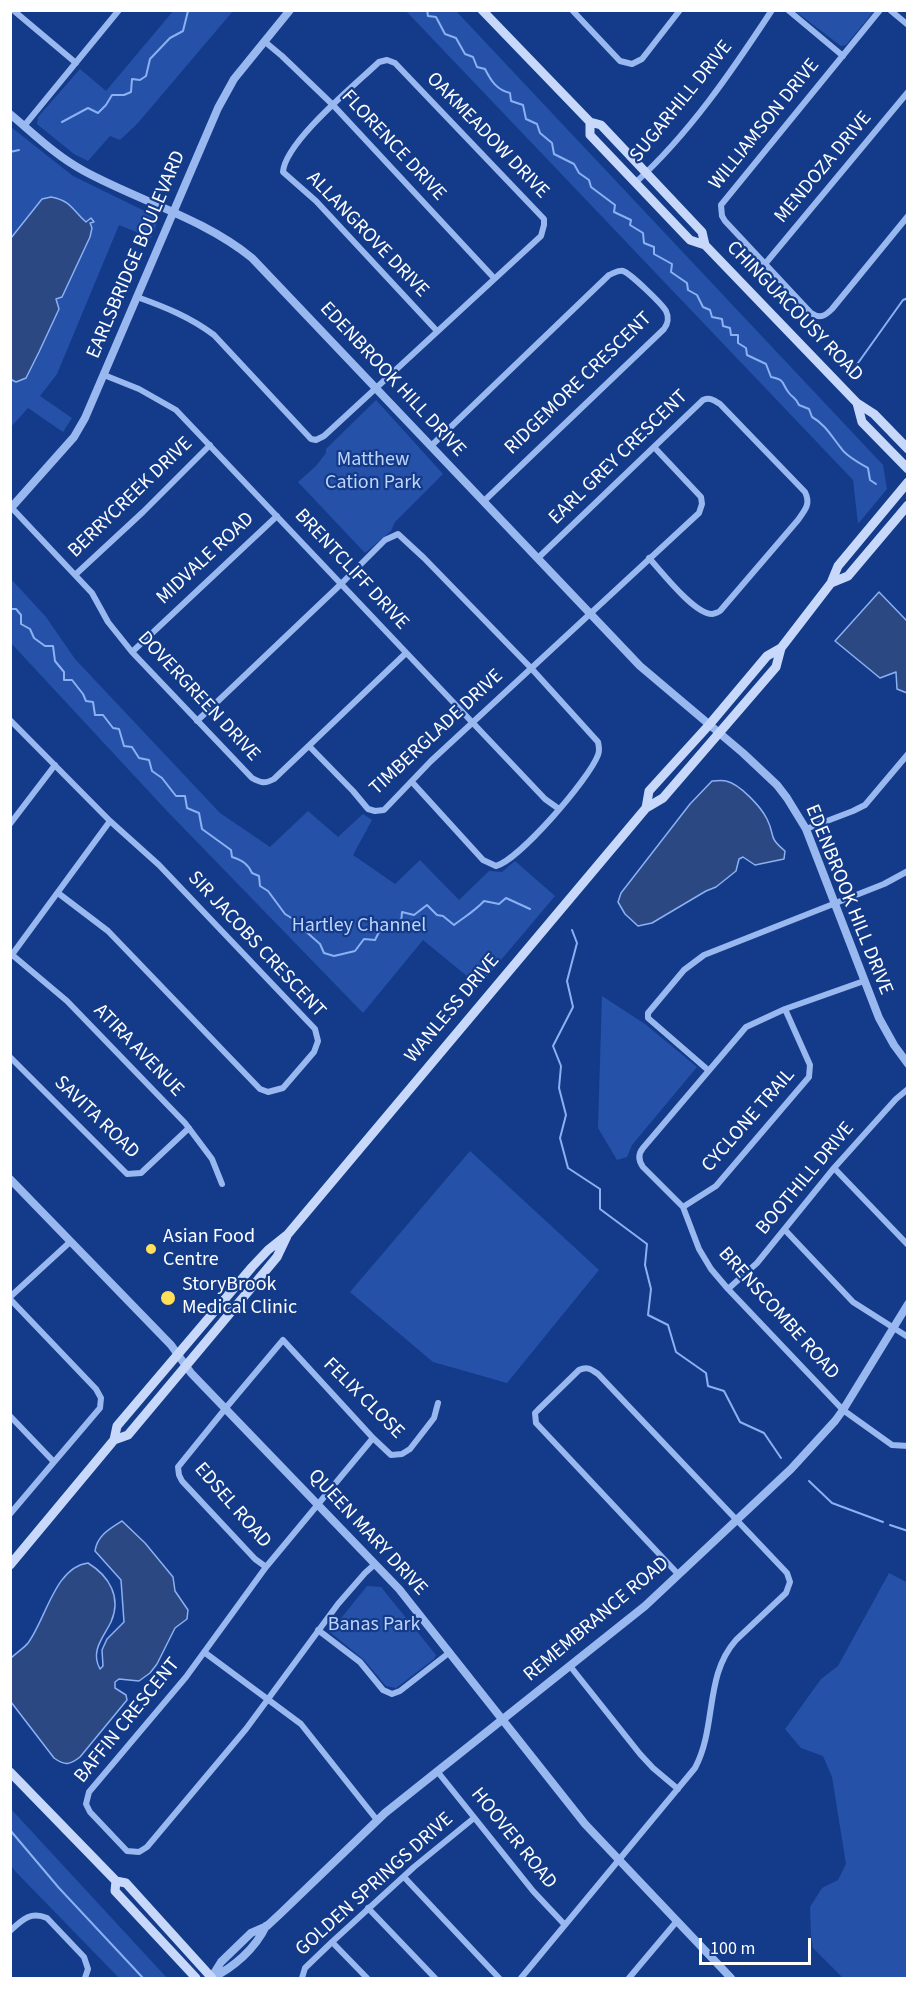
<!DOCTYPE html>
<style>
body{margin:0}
#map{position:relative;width:918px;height:1989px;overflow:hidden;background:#133b89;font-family:"Source Sans 3",sans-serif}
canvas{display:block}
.frame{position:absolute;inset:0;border:12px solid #fff;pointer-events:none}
.scale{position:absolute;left:699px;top:1938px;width:112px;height:27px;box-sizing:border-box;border:3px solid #fff;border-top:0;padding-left:8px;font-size:18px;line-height:21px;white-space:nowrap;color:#fff;-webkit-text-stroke:4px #133b89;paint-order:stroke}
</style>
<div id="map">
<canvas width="918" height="1989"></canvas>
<div class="frame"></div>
<div class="scale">100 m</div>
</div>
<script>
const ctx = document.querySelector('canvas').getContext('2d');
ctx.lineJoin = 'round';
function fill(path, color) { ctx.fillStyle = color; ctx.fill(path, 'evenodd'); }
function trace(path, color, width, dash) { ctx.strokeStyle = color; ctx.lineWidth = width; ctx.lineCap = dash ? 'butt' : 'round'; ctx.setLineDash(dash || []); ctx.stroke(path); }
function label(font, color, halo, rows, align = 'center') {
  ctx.font = font + ' "Source Sans 3",sans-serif'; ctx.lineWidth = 4.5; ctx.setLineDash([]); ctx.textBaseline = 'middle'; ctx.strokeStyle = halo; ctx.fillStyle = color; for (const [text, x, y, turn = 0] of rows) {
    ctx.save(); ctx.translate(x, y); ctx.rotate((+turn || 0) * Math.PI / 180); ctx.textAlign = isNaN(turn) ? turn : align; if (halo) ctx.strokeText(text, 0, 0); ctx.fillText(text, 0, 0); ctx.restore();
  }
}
const green = new Path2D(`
 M174,10L233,11L138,123L120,140L110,136L88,161L74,154L37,124L38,117L80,69L106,91Z
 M406,11H456L883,465L887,489L858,524L853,480Z
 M795,11H874L846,45L841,46Z
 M11,127L73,176L159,218L151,238L119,225L57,374L40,396L72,418L63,432L28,408L11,427Z
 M376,400L443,474L395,522L391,531L365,553L298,482L316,466L326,453V449Z
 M11,579L46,617L75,659L220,813L270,847L308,811L338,837L363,814L372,820L353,855L395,884L420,860L459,900L489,871L502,872L515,861L555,896L479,986L423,940L363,1013L167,811L11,643Z
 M602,996L645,1024L697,1067L632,1145L627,1157L617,1160L598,1128Z
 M470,1151L599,1270L507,1383L433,1362L350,1292Z
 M889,1573L908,1583L907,1978H843L813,1948L811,1935L810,1907L822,1888L838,1880L846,1864L832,1777L823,1756L801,1748L785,1729L821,1679L838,1666Z
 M367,1586L381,1587L436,1655L434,1659L396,1688L386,1686L364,1660L330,1632Z
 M10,1809H11L167,1978H119L15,1871L11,1865Z`);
const water = new Path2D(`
 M51,197C72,201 72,210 86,222L91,218L94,222L90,223L92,228L90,237L62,297L56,299L59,309L39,352L26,378L16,382L12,380L10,377L11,238L42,199Z
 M879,592L907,621V693L897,689L896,672L880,678L835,641Z
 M712,781C716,781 722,780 726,781C740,784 761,807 767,819C776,837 767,836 785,851L784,859L755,865L743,857L739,859L736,871L716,887L706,891L652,923L638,926L625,914L618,902L621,893L690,804Z
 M122,1521L145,1543L173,1577L175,1591L188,1610L187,1619L175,1628L157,1664L150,1673L139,1681L119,1679L115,1682V1688L126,1695L127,1700L80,1757C70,1765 65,1766 54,1758L11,1702V1658C16,1653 24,1648 28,1643C46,1619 55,1567 88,1563C109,1576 122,1597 111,1622C103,1638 90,1651 100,1669L103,1666L102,1650L107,1639L124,1622L121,1580L95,1551C97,1536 109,1529 122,1521Z`);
const stream = new Path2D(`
 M427,10L428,16L436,17L445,34L456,38L465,54L473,57L477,67L485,69C491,81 497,90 510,93L511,101L523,105L526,119L537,124L540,133L552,143L554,154L574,164L579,173L589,180L591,187L615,205L614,212L631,220L630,225L643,233L644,243L654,247V254L672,264L671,272L687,283L688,290L697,295L703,307L710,310L712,317L722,319L723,326L730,328L731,335H738V343L746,348L747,355L766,364L771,377C786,380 781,383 789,393C793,398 796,398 799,405L809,409L812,417C825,424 832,437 841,448C846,456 859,463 868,468L870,480L876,484
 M62,122L88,108L98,113L106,105L112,95H124L131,92L132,79L140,80L146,76L150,59L170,38L183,31L188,11L200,10
 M10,152L19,150
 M853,370L903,300L908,298
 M10,609H16L21,615V624L30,629L34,638L45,646H53L55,661L64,672V680H72L83,694L86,701L93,702L95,715H103L113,728L119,729L124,746L132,747L139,758L149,760L152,771L162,778L176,796H185L187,808L199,813L202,829L231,850L232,857C242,860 248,864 252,873L259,876L260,886L268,891L285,914L298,922L303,929L320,944L324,953L334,956L355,951L364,939L375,940L379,932L401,924L402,912L414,915L427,905L437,915L443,916L454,925C464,917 475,911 484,901L499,904L506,898L530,909
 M572,930L577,943L567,981L573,1007L553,1046L561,1066L559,1088L566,1115L560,1138L568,1168L600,1189V1209L647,1244L645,1265L651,1289L648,1315L668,1325L676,1352L706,1373L708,1386L724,1391L740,1422L764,1433L781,1458
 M809,1481L832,1503L883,1522
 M890,1525L908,1531
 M10,1830L59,1888L143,1978`);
const minor = new Path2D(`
 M13,10L76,63
 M572,10L620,61L632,64L642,59L680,10
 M788,10L843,56
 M880,10L721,205L722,216L725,221L811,313C820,319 825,316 832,309L908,216
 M890,10L908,25
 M264,41L282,56L333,105L494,278
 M24,126L119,10
 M635,183C689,134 732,71 772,10
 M765,264L908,92
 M137,297C165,307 190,317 214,335L311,439L316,440L324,436L541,236L544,225V219L395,63L387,60L379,62C356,84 285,142 283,172L316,201L437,331
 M104,375L139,389L176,410L545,799L559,809
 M432,445L609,275C614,273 618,270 623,271C630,273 662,304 666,311C669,317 668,324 664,329L484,501
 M10,506L92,593L108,622L132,652L252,778C261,783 265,784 274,779L406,653
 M538,558L703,400C710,397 714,400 720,404L805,492C811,504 805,510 798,520L720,611C719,612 713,614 712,614C694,614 661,571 649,558
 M75,575L143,512L210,445
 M132,652L277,516
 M10,720L110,821L159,865L315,1029L318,1041L314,1052L283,1088L268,1092L260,1089L108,931L58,893
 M197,721L341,584L385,540L398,534L424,558L531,668L598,742C599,747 600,750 598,755C589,779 520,859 496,866L483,860L412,782
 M309,746L353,791L368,809L375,811L384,810L431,761L699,513L702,504L701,497L654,447
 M10,824L55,765
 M806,829L853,811L865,805L908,754
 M10,953L67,1001L185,1123L212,1159L222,1184
 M11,956L110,821
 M864,981L785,1009L746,1027L643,1148C638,1154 638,1160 643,1167L683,1207L699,1249L711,1269L728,1289L843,1410L892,1445L908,1446
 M10,1057L127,1174L141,1173L189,1128
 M708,1070L648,1018V1013L684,970L704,955L884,884L908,871
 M834,1168L908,1245
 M683,1207L716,1186L809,1077L810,1065L785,1009
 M785,1230L853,1302L908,1337
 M728,1289L757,1263L834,1168L896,1099L908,1089
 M10,1297L70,1242
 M10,1299L96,1389L101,1398L100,1408L54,1462
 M10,1416L54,1462L10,1514
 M373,1438L266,1567L186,1677L89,1792L86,1804L90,1812L127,1851L139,1852L147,1847L246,1729L338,1604L365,1573L375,1564
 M266,1567L255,1559L182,1481L179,1475L178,1467L225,1409L283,1340L373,1438L391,1455L402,1454L410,1449L434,1418L438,1403
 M318,1630L360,1662L383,1690L392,1694L400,1691L450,1652
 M204,1652L301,1724L377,1820
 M570,1666L640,1754L653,1768L678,1789
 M437,1771L533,1891L565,1925
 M404,1877L499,1978
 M368,1908L435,1978
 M10,1931C22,1920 30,1911 47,1918L84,1957L88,1969L85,1978
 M332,1942L367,1978
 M302,1978L305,1968L332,1942L414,1867L474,1818
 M521,1978L695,1768C717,1727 704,1676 736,1640L786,1593L790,1582L787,1573L598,1374C591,1369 587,1366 579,1370L539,1409L535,1413L536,1423L678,1574
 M629,1978L677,1921`);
const tertiary = new Path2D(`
 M10,114C34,134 56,156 84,171C139,201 203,218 252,258L640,666L743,753L777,785L787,798L806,829L879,1018L894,1045L908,1064
 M10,509L74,437L85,418L218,108L234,79L290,10
 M10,1179L171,1345L191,1373L399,1589L585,1824L731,1978
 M211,1978L221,1962L251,1933L267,1926L281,1913L385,1813L645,1606L791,1469L835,1421L843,1410L908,1304
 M212,1978C234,1967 255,1949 266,1926`);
const secondary = new Path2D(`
 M482,10L590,122L601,125L702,232L705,245
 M590,122V135L690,240L705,245L857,403L874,414L908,449
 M857,403L862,422L908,469
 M831,583L848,576L908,505
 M646,808L649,791L709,725L767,656L781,648
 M114,1440L128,1435L277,1257L287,1236
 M10,1565L114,1440L117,1426L252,1267L268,1250L288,1234L646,808L663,798L776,667L781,648L831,583L838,566L908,482
 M10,1772L116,1881L126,1883L212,1978
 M116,1881L115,1891L196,1978`);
const markers = [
 [151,1249,6,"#ffe058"],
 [168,1298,8,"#ffe058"]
];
const streetNames = [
 ["SUGARHILL DRIVE",682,102,-51],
 ["WILLIAMSON DRIVE",765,125,-51],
 ["OAKMEADOW DRIVE",487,136,46],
 ["FLORENCE DRIVE",393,146,47],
 ["MENDOZA DRIVE",824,168,-50],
 ["ALLANGROVE DRIVE",367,235,46],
 ["EARLSBRIDGE BOULEVARD",137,255,-67],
 ["CHINGUACOUSY ROAD",794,312,46],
 ["EDENBROOK HILL DRIVE",392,380,47],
 ["RIDGEMORE CRESCENT",579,384,-44],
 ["EARL GREY CRESCENT",619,458,-44],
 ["BERRYCREEK DRIVE",131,498,-44],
 ["MIDVALE ROAD",206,559,-43],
 ["BRENTCLIFF DRIVE",351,570,47],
 ["DOVERGREEN DRIVE",198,697,47],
 ["TIMBERGLADE DRIVE",437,733,-43],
 ["EDENBROOK HILL DRIVE",848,900,68],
 ["SIR JACOBS CRESCENT",256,945,47],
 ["WANLESS DRIVE",453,1009,-50],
 ["ATIRA AVENUE",138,1051,46],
 ["SAVITA ROAD",96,1118,44],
 ["CYCLONE TRAIL",749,1121,-49],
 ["BOOTHILL DRIVE",806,1179,-50],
 ["BRENSCOMBE ROAD",778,1314,48],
 ["FELIX CLOSE",363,1399,45],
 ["EDSEL ROAD",232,1506,49],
 ["QUEEN MARY DRIVE",367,1533,47],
 ["REMEMBRANCE ROAD",597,1620,-40],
 ["BAFFIN CRESCENT",128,1721,-51],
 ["HOOVER ROAD",513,1839,51],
 ["GOLDEN SPRINGS DRIVE",375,1885,-42]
];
const parkNames = [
 ["Matthew",373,461],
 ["Cation Park",373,484],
 ["Hartley Channel",359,927],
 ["Banas Park",374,1626]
];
const poiNames = [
 ["Asian Food",163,1238],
 ["Centre",163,1261],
 ["StoryBrook",182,1286],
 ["Medical Clinic",182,1309]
];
fill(green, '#2552a8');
fill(water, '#2b4883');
trace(water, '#8bb1f3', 1.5);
trace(stream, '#8bb1f3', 2);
trace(minor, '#99b8f0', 6);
trace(tertiary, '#99b8f0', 8);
trace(secondary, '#c7d8fb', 9);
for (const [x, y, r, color] of markers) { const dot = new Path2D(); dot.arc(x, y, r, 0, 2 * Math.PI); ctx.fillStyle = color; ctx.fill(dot); trace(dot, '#133b89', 2); }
label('20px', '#fff', '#133b89', streetNames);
label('20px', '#c0d5fc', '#133b89', parkNames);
label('20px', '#fff', '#133b89', poiNames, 'left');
</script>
